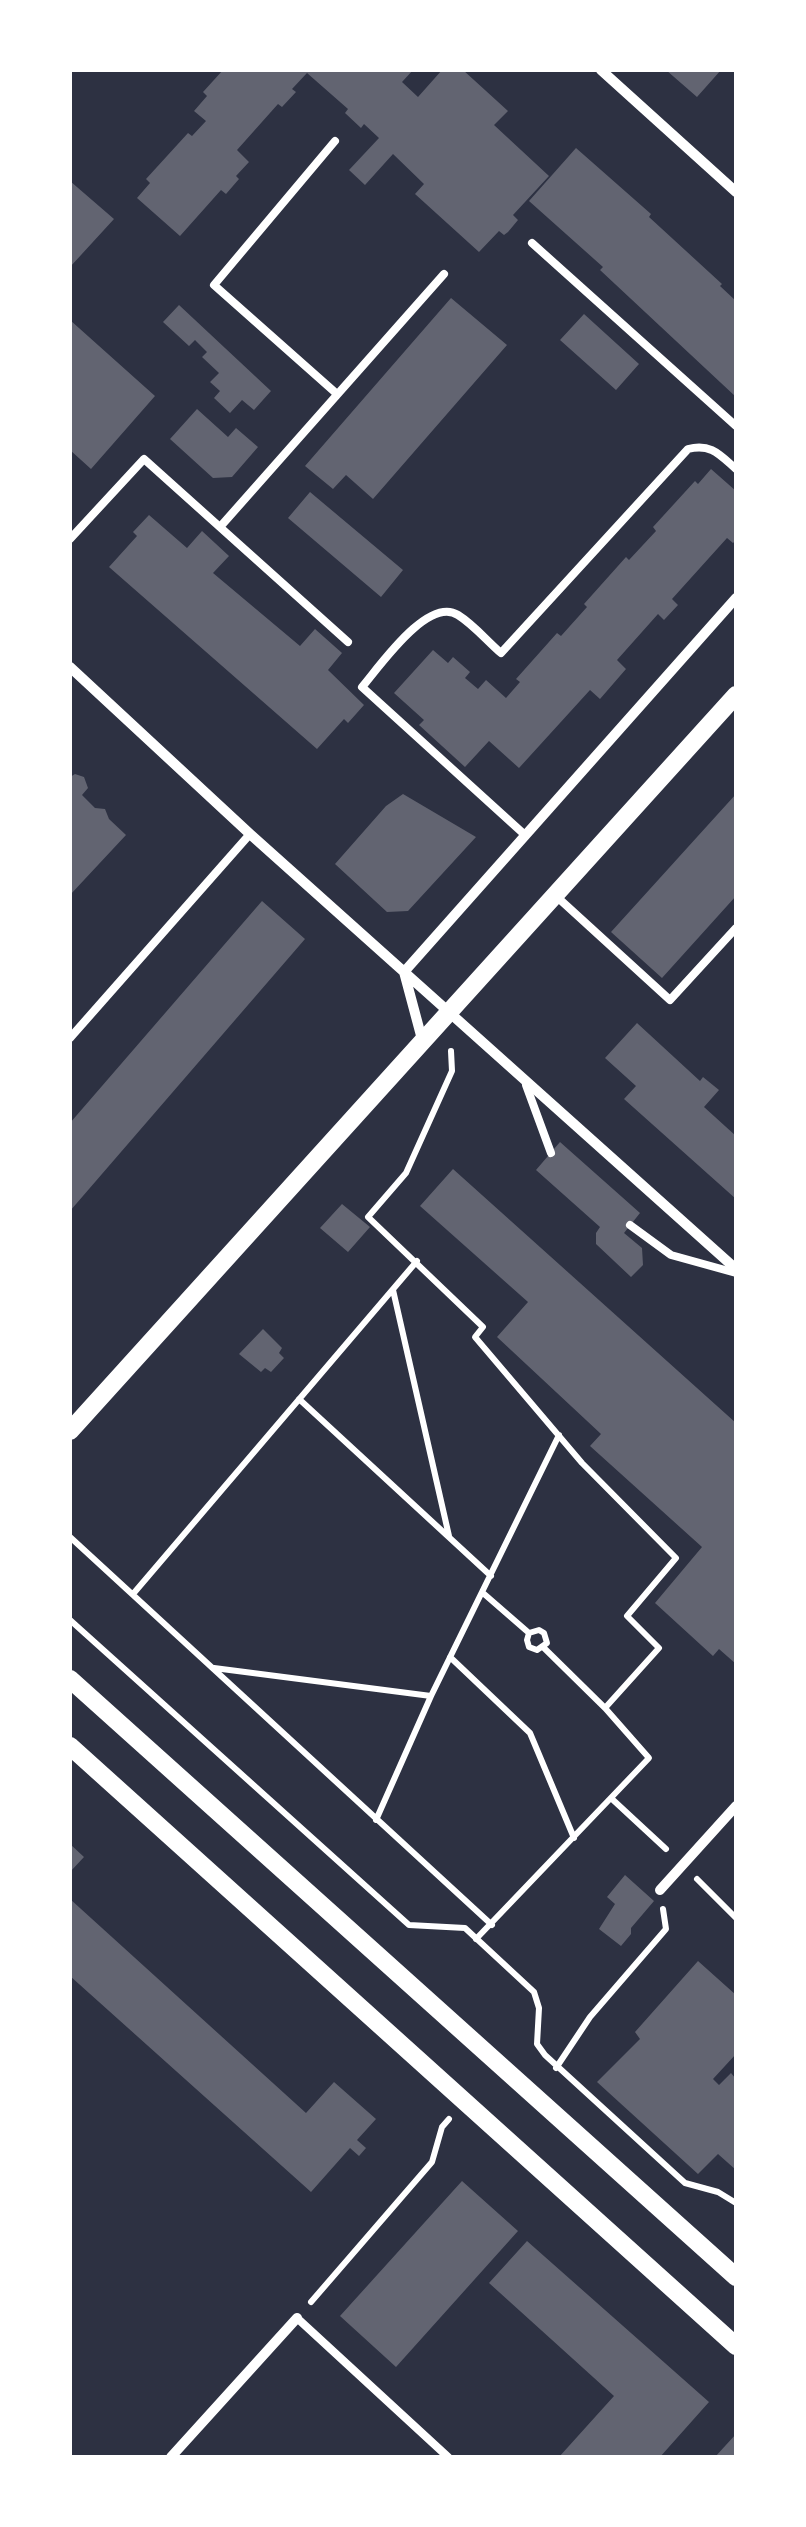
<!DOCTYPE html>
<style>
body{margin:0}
#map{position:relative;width:806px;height:2527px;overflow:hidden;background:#2d3142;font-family:Montserrat,sans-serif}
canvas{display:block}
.frame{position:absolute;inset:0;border:72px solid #fff;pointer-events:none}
</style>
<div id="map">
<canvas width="806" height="2527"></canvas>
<div class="frame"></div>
</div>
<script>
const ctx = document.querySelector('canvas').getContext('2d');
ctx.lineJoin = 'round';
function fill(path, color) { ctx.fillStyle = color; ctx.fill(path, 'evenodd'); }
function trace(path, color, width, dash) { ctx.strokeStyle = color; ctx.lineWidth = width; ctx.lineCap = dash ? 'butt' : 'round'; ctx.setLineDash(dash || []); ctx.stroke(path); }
const building = new Path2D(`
 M223,70H413L402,82L418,97L442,70H463L508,111L494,125L549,176L513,215L518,220L508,232L504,235L499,231L479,252L415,194L424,184L393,154L365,185L349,170L379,138L364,124L361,128L345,113L348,109L307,73L292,89L296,92L282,107L278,104L237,150L249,162L236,176L239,179L226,194L221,190L180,236L137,198L150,183L146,179L188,133L192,136L206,121L194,111L207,96L203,92Z
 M666,70H721L697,97Z
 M576,148L651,214L649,217L722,284L720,286L736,301V397L600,270L603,267L529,201Z
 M70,181L114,219L70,267Z
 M451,298L507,345L373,499L346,475L333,489L305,466Z
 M179,305L271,391L254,410L242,400L230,413L214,398L220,391L210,382L219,373L202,357L207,352L195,340L189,346L163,322Z
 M584,314L639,364L616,390L560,340Z
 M70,320L155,396L91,469L70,450Z
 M197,409L228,437L236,428L258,447L232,477L213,478L170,439Z
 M711,469L736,491V540L733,543L727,538L672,599L678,605L664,620L658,614L617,660L626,669L600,699L590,690L519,768L489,741L465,767L419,725L424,720L394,693L433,650L448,663L453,657L470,672L465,678L478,689L486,680L506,698L520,682L516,679L557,633L561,636L587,607L584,604L626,557L629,560L656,531L653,527L695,481L698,484Z
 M310,492L403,570L381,597L288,518Z
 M149,515L187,548L202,531L229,556L213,573L300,646L315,629L342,653L328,670L364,705L348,723L344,719L317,749L109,567L137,536L133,532Z
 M75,774L84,777L88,788L82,795L95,808L105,809L109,819L126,835L70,895V777Z
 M403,794L476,837L408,911L387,912L335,864L386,806Z
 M736,794V896L662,978L611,932Z
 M262,901L305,939L70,1211V1123Z
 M637,1023L700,1081L703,1077L719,1090L704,1107L736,1136V1199L624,1099L636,1086L605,1058Z
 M560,1142L640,1213L624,1233L642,1248L643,1265L631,1277L596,1244V1233L600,1227L536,1170Z
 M453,1169L736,1423V1664L719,1649L713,1656L655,1603L702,1547L590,1446L601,1434L497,1337L528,1302L420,1206Z
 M342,1204L370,1227L348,1252L320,1228Z
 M263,1329L282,1348L279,1353L284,1358L271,1372L265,1368L261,1372L239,1354Z
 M70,1844L84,1857L70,1872Z
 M625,1875L654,1901L631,1928V1934L621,1946L599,1929L615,1904L607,1897Z
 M70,1899L306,2113L334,2082L376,2119L357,2140L366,2148L359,2156L350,2148L311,2192L70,1976Z
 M698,1961L736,1995V2054L713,2079L719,2085L731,2073L736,2079V2170L718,2154L698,2174L597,2082L640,2039L635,2032Z
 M462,2181L518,2231L396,2367L340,2316Z
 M527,2241L709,2402L660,2457H559L614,2396L489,2283Z
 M736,2434V2457H715Z`);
const path = new Path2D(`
 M451,1051L452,1071L406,1173L368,1217L483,1327L475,1337L582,1463L676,1558L627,1616L659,1648L605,1708
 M393,1290L449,1536
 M299,1399L491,1576
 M70,1537L492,1925
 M483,1593L529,1633L539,1630L544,1633L547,1643L537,1650L529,1647L527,1640L529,1633
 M133,1594L417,1261
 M70,1620L409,1925L465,1928L534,1992L539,2008L537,2044L545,2055L685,2183L718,2192L736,2203
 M450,1657L530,1733L574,1838
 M214,1668L431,1696
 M612,1799L666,1849
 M376,1820L431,1696L559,1435
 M697,1879L736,1918
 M476,1939L649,1758L605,1708L544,1648
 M556,2068L590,2017L666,1929L663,1909
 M311,2302L432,2162L442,2127L449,2119`);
const service = new Path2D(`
 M335,141L214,285L337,394
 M532,243L736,426
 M220,527L444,274
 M70,539L144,459L348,642
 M525,835L362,687C380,666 428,596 458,615C474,625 487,641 501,653L688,449C711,443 720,455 736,469
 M556,896L670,1000L736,928
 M70,1038L250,834
 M526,1085L551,1153
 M630,1225L671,1255L736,1273
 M297,2318L448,2457`);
const minor = new Path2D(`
 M601,70L736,192
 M70,667L250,834L736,1269
 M423,1043L404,972L736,598
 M660,1890L736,1806
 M171,2457L297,2318`);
const tertiary = new Path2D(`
 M70,1431L736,695
 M70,1679L736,2277
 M70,1746L736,2346`);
fill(building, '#626471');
trace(path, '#fff', 6);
trace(service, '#fff', 8);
trace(minor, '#fff', 10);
trace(tertiary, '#fff', 18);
</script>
